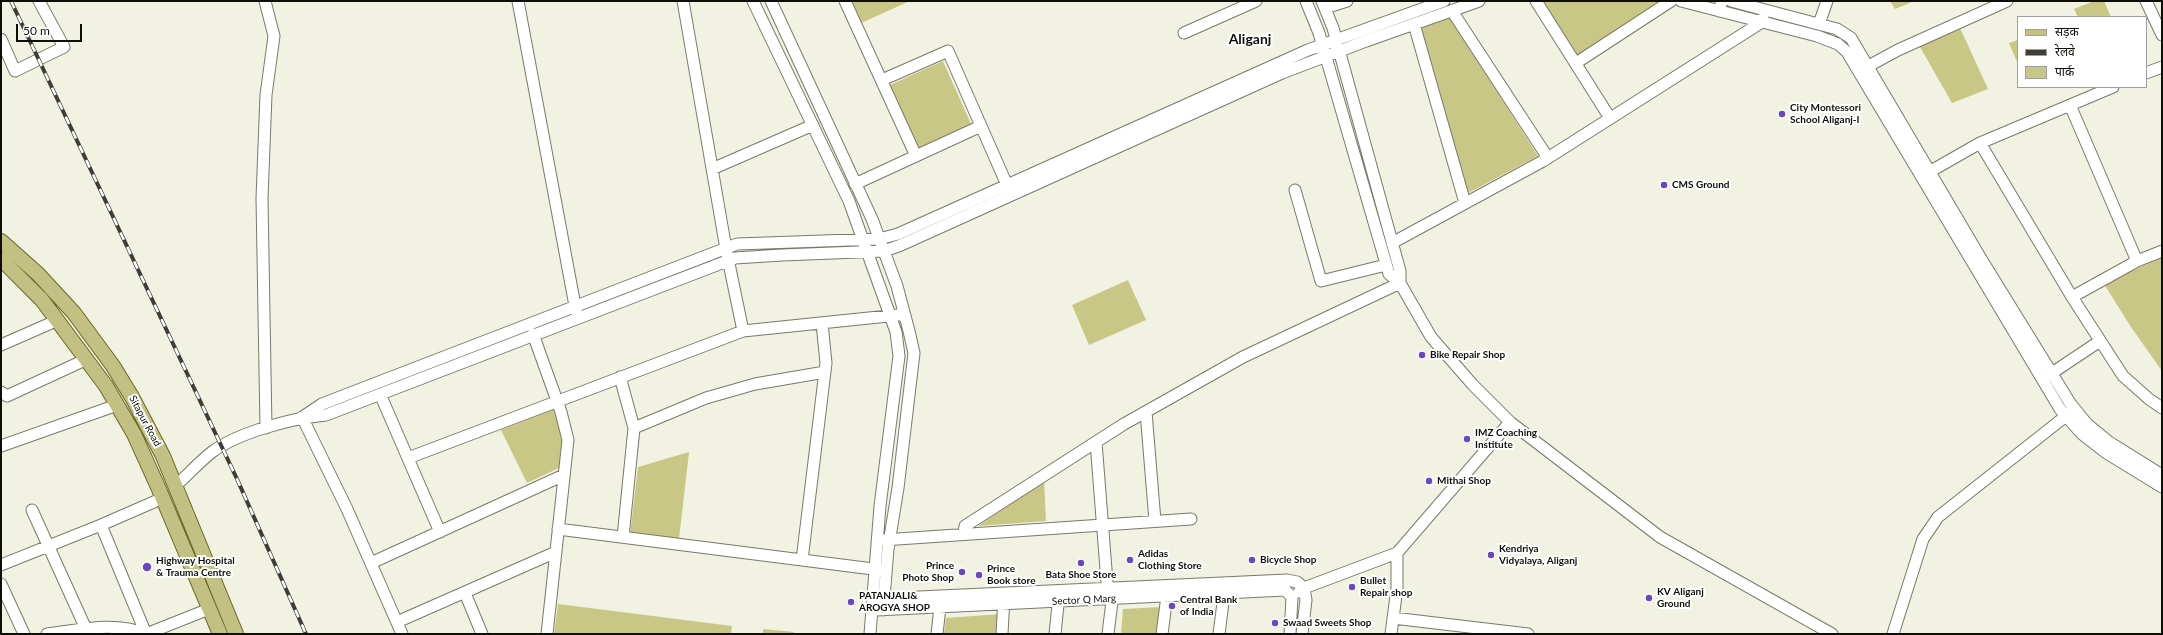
<!DOCTYPE html>
<meta charset="utf-8">
<style>
body{margin:0}
#map{position:relative;width:2163px;height:635px;overflow:hidden;background:#f1f2e2;font-family:Lato,"Noto Sans Devanagari",sans-serif}
canvas{display:block}
.frame{position:absolute;inset:0;border:2px solid #0e0e09;pointer-events:none}
.legend{position:absolute;left:2017px;top:16px;width:130px;height:72px;box-sizing:border-box;background:#fff;border:1px solid #9f9f9d;margin:0;padding:5px 7px;list-style:none;font-size:12px;color:#0e0e09}
.legend li{display:flex;align-items:center;gap:8px;height:20px}
.legend b{width:20px;border:1px solid #9f9f9d}
.scale{position:absolute;left:16px;top:24px;width:66px;height:18px;box-sizing:border-box;border:2px solid #0e0e09;border-top:0;padding-left:5px;font-size:12px;line-height:14px;white-space:nowrap;color:#0e0e09;-webkit-text-stroke:3px #fff;paint-order:stroke}
</style>
<div id="map">
<canvas width="2163" height="635"></canvas>
<div class="frame"></div>
<ul class="legend">
<li><b style="height:5px;background:#c3c084"></b>सड़क</li>
<li><b style="height:5px;background:#3e3e37"></b>रेलवे</li>
<li><b style="height:11px;background:#c8c785"></b>पार्क</li>
</ul>
<div class="scale">50 m</div>
</div>
<script>
const ctx = document.querySelector('canvas').getContext('2d');
ctx.lineJoin = 'round';
function fill(path, color) { ctx.fillStyle = color; ctx.fill(path, 'evenodd'); }
function trace(path, color, width, dash) { ctx.strokeStyle = color; ctx.lineWidth = width; ctx.lineCap = dash ? 'butt' : 'round'; ctx.setLineDash(dash || []); ctx.stroke(path); }
function label(font, color, halo, rows, align = 'center') {
  ctx.font = font + ' Lato,sans-serif'; ctx.lineWidth = 4; ctx.setLineDash([]); ctx.textBaseline = 'middle'; ctx.strokeStyle = halo; ctx.fillStyle = color; for (const [text, x, y, turn = 0] of rows) {
    ctx.save(); ctx.translate(x, y); ctx.rotate((+turn || 0) * Math.PI / 180); ctx.textAlign = isNaN(turn) ? turn : align; if (halo) ctx.strokeText(text, 0, 0); ctx.fillText(text, 0, 0); ctx.restore();
  }
}
const green = new Path2D(`
 M852,1H910L861,23Z
 M1543,1H1657L1663,2L1577,55Z
 M1890,1H1909L1910,3L1895,9Z
 M2094,1H2104L2111,17H2078L2074,9Z
 M1450,18L1538,156L1468,193L1421,28Z
 M1960,28L1988,89L1952,103L1920,47Z
 M2018,40V64L2009,43Z
 M943,61L971,124L918,148L890,85Z
 M2162,257V371L2131,327L2104,284Z
 M1128,280L1146,320L1089,345L1072,305Z
 M554,409L562,439L559,468L527,483L501,430Z
 M689,452L679,539L630,534L638,467Z
 M1044,481L1046,521L978,526Z
 M558,604L732,626L731,634H554Z
 M1161,607L1158,634H1121L1123,609Z
 M1001,614L999,634H944L946,618Z
 M763,629L794,632V634H763Z`);
const minor = new Path2D(`
 M265,1L274,36L266,95L262,198L266,428
 M518,1L576,311
 M683,1L726,249L743,331
 M753,1L849,201L896,332L899,356L880,506L870,634
 M771,1L872,219L897,286L909,331L914,353L898,488L888,549L883,610
 M845,1L916,156
 M1306,1L1319,33L1389,274L1400,283L1431,337L1473,385L1510,422L1660,537L1832,634
 M1322,1L1333,28L1400,271V283
 M1536,1L1610,118
 M1681,1L1817,36L1838,44L1847,52L2060,409L2082,434L2105,452L2162,487
 M1731,1L1837,29L1851,38L1980,257L2070,403L2087,424L2109,442L2162,475
 M2146,1L2162,35
 M1325,8L1347,1
 M1452,11L1548,158
 M1719,11L1722,1
 M1414,24L1465,203
 M1819,24L1827,1
 M1184,33L1256,1
 M1,39L15,71L64,47L39,1
 M1576,63L1671,1
 M1863,69L1898,50L2007,1
 M2146,73L2162,67
 M882,80L948,51L1007,185
 M2070,105L2137,261
 M1980,143L2072,297L2123,376L2149,399L2162,408
 M712,169L813,125
 M1924,175L1980,143L2113,87
 M855,184L981,126
 M1295,190L1321,281L1386,265
 M1392,243L1543,161L1762,22L1763,18
 M2072,297L2137,261L2162,251
 M533,334L561,412L568,440L547,634
 M1,345L58,320
 M620,377L634,428L623,537
 M2046,377L2100,341
 M1,392L7,396L87,359
 M380,394L440,532
 M1146,412L1155,521
 M304,416L322,404L737,244L879,239L898,234L1308,50L1444,1
 M302,417L347,509L402,634
 M634,428L706,398L755,384L825,372
 M1096,442L1108,595
 M1,446L117,405
 M408,458L743,331L898,315
 M175,486C188,475 199,462 212,452C239,432 293,418 326,415L735,258L782,255L884,251L901,245L1282,73L1366,41L1479,1
 M32,510L86,629
 M558,529L881,570
 M964,534L965,526L1124,424L1243,357L1400,283
 M883,540L1191,519
 M802,560L826,363L822,323
 M371,563L564,475
 M1,565L101,525
 M1,584L24,634
 M1299,592L1304,588L1397,553L1510,422
 M465,593L482,634
 M876,599L1287,580L1297,582L1304,588L1306,600L1302,634
 M876,610L1285,590L1292,597
 M1393,618L1528,634
 M397,622L556,552
 M47,634C80,630 114,621 146,634
 M146,634L101,525L163,498
 M146,634L209,609
 M937,634L940,607
 M1002,634L1004,597
 M1055,634L1059,595
 M1108,634L1113,593
 M1162,634L1167,596
 M1219,634L1225,587
 M1290,634L1292,597
 M1391,634L1397,588V553
 M1893,634L1923,539L1938,517L2071,412`);
const major = new Path2D(`
 M1,241L38,274L74,313L113,366L132,397L163,456L236,634
 M1,259L42,300L106,386L134,434L158,487L220,634`);
const rail = new Path2D(`
 M11,1L237,479L306,634`);
const markers = [
 [1782,114,4,"#6848c1"],
 [1664,185,4,"#6848c1"],
 [1422,355,4,"#6848c1"],
 [1467,439,4,"#6848c1"],
 [1429,481,4,"#6848c1"],
 [1491,555,4,"#6848c1"],
 [1130,560,4,"#6848c1"],
 [1252,560,4,"#6848c1"],
 [1081,563,4,"#6848c1"],
 [147,567,5,"#6848c1"],
 [962,572,4,"#6848c1"],
 [979,575,4,"#6848c1"],
 [1352,587,4,"#6848c1"],
 [1649,598,4,"#6848c1"],
 [851,602,4,"#6848c1"],
 [1172,606,4,"#6848c1"],
 [1275,623,4,"#6848c1"]
];
const poiNames = [
 ["City Montessori",1790,108],
 ["School Aliganj-I",1790,120],
 ["CMS Ground",1672,185],
 ["Bike Repair Shop",1430,355],
 ["IMZ Coaching",1475,433],
 ["Institute",1475,445],
 ["Mithai Shop",1437,481],
 ["Kendriya",1499,549],
 ["Vidyalaya, Aliganj",1499,561],
 ["Adidas",1138,554],
 ["Clothing Store",1138,566],
 ["Bicycle Shop",1260,560],
 ["Highway Hospital",156,561],
 ["& Trauma Centre",156,573],
 ["Prince",954,566,"right"],
 ["Photo Shop",954,578,"right"],
 ["Prince",987,569],
 ["Book store",987,581],
 ["Bata Shoe Store",1081,575,"center"],
 ["Bullet",1360,581],
 ["Repair shop",1360,593],
 ["KV Aliganj",1657,592],
 ["Ground",1657,604],
 ["PATANJALI&",859,596],
 ["AROGYA SHOP",859,608],
 ["Central Bank",1180,600],
 ["of India",1180,612],
 ["Swaad Sweets Shop",1283,623]
];
const streetNames = [
 ["Sitapur Road",145,421,62],
 ["Sector Q Marg",1084,600,-3]
];
const districtNames = [
 ["Aliganj",1250,39]
];
fill(green, '#c8c785');
trace(minor, '#79796b', 13);
trace(major, '#6a6624', 16);
trace(minor, '#fff', 11);
trace(major, '#c3c084', 14);
trace(rail, '#3e3e37', 4);
trace(rail, '#fff', 2.5, [8]);
for (const [x, y, r, color] of markers) { const dot = new Path2D(); dot.arc(x, y, r, 0, 2 * Math.PI); ctx.fillStyle = color; ctx.fill(dot); trace(dot, '#fff', 1.5); }
label('bold 10px', '#0e0e09', '#fff', poiNames, 'left');
label('10px', '#0e0e09', '#fff', streetNames);
label('bold 14px', '#0e0e09', '#fff', districtNames);
</script>
